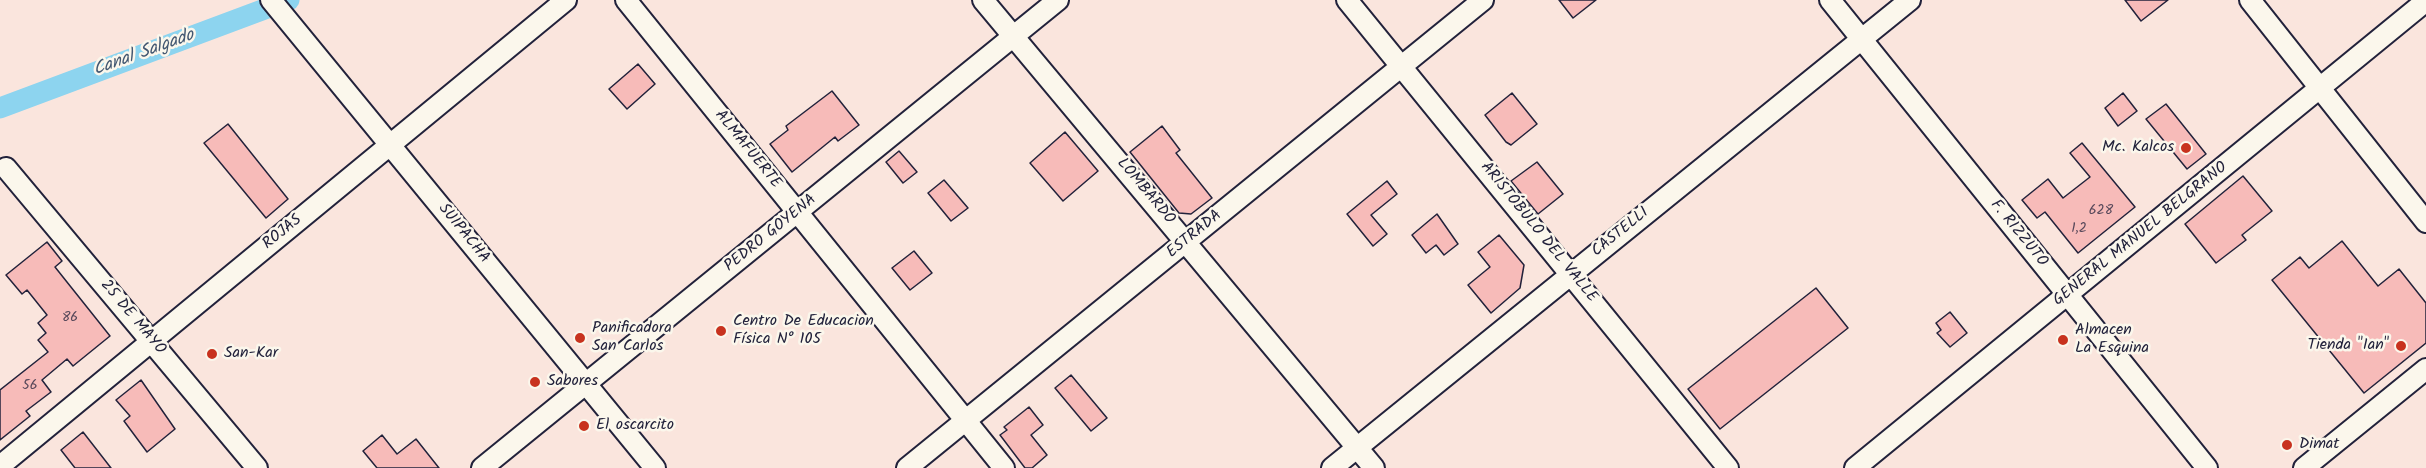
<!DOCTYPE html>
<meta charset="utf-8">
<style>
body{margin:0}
canvas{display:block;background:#fae5dd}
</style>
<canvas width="2426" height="468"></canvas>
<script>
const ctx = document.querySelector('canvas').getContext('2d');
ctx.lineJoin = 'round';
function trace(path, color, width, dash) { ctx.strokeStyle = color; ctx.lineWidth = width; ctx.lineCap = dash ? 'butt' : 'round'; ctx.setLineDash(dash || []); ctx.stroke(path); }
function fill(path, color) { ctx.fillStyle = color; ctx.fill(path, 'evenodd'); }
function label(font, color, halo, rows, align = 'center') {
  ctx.font = font + ' Kalam,sans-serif'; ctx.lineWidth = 5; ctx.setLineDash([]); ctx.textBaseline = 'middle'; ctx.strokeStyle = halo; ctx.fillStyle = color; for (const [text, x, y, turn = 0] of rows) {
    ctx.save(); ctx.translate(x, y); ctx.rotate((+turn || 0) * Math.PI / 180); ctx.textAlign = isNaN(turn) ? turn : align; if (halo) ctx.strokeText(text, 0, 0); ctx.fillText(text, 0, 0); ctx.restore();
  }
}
const canal = new Path2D(`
 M0,108L289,0`);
const building = new Path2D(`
 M1559,0H1596L1573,18Z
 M2125,0H2168L2141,21Z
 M638,64L655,84L627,109L609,89Z
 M832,91L859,125L838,141L835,137L792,172L770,144L788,130L786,126Z
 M1512,93L1537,124L1511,145L1506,142L1485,115Z
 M2123,93L2137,111L2118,126L2105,108Z
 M2166,104L2206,154L2187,169L2146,119Z
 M228,124L288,199L266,218L204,143Z
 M1162,126L1180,150L1176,153L1212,198L1191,214L1179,213L1130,152Z
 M1065,132L1098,171L1063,201L1030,163Z
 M2082,143L2135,207L2078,253L2045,212L2037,218L2022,200L2048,179L2063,198L2090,177L2070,153Z
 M899,151L917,172L903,183L886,162Z
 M1537,162L1563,194L1538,214L1511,181Z
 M2243,176L2272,211L2242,235L2246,240L2216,263L2185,224Z
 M944,180L968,208L951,221L928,193Z
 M1387,181L1397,194L1371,215L1387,234L1373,246L1347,214Z
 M1437,214L1458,244L1444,255L1436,245L1426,253L1412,235Z
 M1499,235L1524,265L1520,288L1491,313L1468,285L1490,267L1478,252Z
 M2342,241L2378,286L2399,269L2426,303V343L2364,393L2272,280L2300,257L2309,268Z
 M47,242L62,261L55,267L110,336L73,366L67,359L42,380L51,392L26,411L30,416L0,440V390L48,352L38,340L46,333L38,323L47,315L27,290L22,294L6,275Z
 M914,251L932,273L910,290L892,268Z
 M1816,288L1848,328L1720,429L1688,389Z
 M1950,312L1967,333L1950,347L1937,333L1941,330L1936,323Z
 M1071,375L1107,418L1091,431L1055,388Z
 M141,380L175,429L147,452L124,421L130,416L116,400Z
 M1029,407L1043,425L1031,435L1047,455L1032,468H1025L1000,435L1007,430L1004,427Z
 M83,432L111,468H75L61,450Z
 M382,435L397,454L416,439L439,468H377L363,451Z`);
const street = new Path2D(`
 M271,0L655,468
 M626,0L1004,468
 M983,0L1374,468
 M1347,0L1728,468
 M1830,0L2207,468
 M2250,0L2426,222
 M6,168L257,468
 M0,466L566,0
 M482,468L1058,0
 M907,468L1483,0
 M1332,468L1910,0
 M1855,468L2426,1
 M2304,468L2426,369`);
const markers = [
 [2186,148,6,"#c8321e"],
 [721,331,6,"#c8321e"],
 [580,338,6,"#c8321e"],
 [2063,340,6,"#c8321e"],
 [2401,346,6,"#c8321e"],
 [212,354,6,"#c8321e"],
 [535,382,6,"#c8321e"],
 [584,426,6,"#c8321e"],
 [2287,445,6,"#c8321e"]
];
const numberNames = [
 ["628",2101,212],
 ["1,2",2079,230],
 ["86",70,319],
 ["56",30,387]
];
const poiNames = [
 ["Mc. Kalcos",2174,148,"right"],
 ["Centro De Educacion",733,322],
 ["Física N° 105",733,340],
 ["Panificadora",592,329],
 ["San Carlos",592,347],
 ["Almacen",2075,331],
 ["La Esquina",2075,349],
 ["Tienda \"Ian\"",2389,346,"right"],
 ["San-Kar",224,354],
 ["Sabores",547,382],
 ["El oscarcito",596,426],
 ["Dimat",2299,445]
];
const streetNames = [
 ["ALMAFUERTE",747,150,51],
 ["LOMBARDO",1145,192,50],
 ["ROJAS",283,233,-39],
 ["ARISTÓBULO DEL VALLE",1538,233,51],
 ["CASTELLI",1621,233,-39],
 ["SUIPACHA",463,234,51],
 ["PEDRO GOYENA",771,234,-39],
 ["F. RIZZUTO",2018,234,51],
 ["ESTRADA",1195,235,-39],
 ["GENERAL MANUEL BELGRANO",2141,235,-39],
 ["25 DE MAYO",132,318,50]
];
const waterNames = [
 ["Canal Salgado",144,54,-20]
];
trace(canal, '#8dd4ef', 21);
fill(building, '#f7bbb9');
trace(building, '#22223b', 1.5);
trace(street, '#22223b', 24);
trace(street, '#fbf7ec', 20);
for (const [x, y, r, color] of markers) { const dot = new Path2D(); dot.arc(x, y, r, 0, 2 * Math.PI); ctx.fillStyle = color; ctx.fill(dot); trace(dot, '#fbf7ec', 2); }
label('14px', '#57485a', null, numberNames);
label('16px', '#22223b', '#fbf7ec', poiNames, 'left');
label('16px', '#22223b', '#fbf7ec', streetNames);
label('italic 18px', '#425771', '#fbf7ec', waterNames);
</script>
